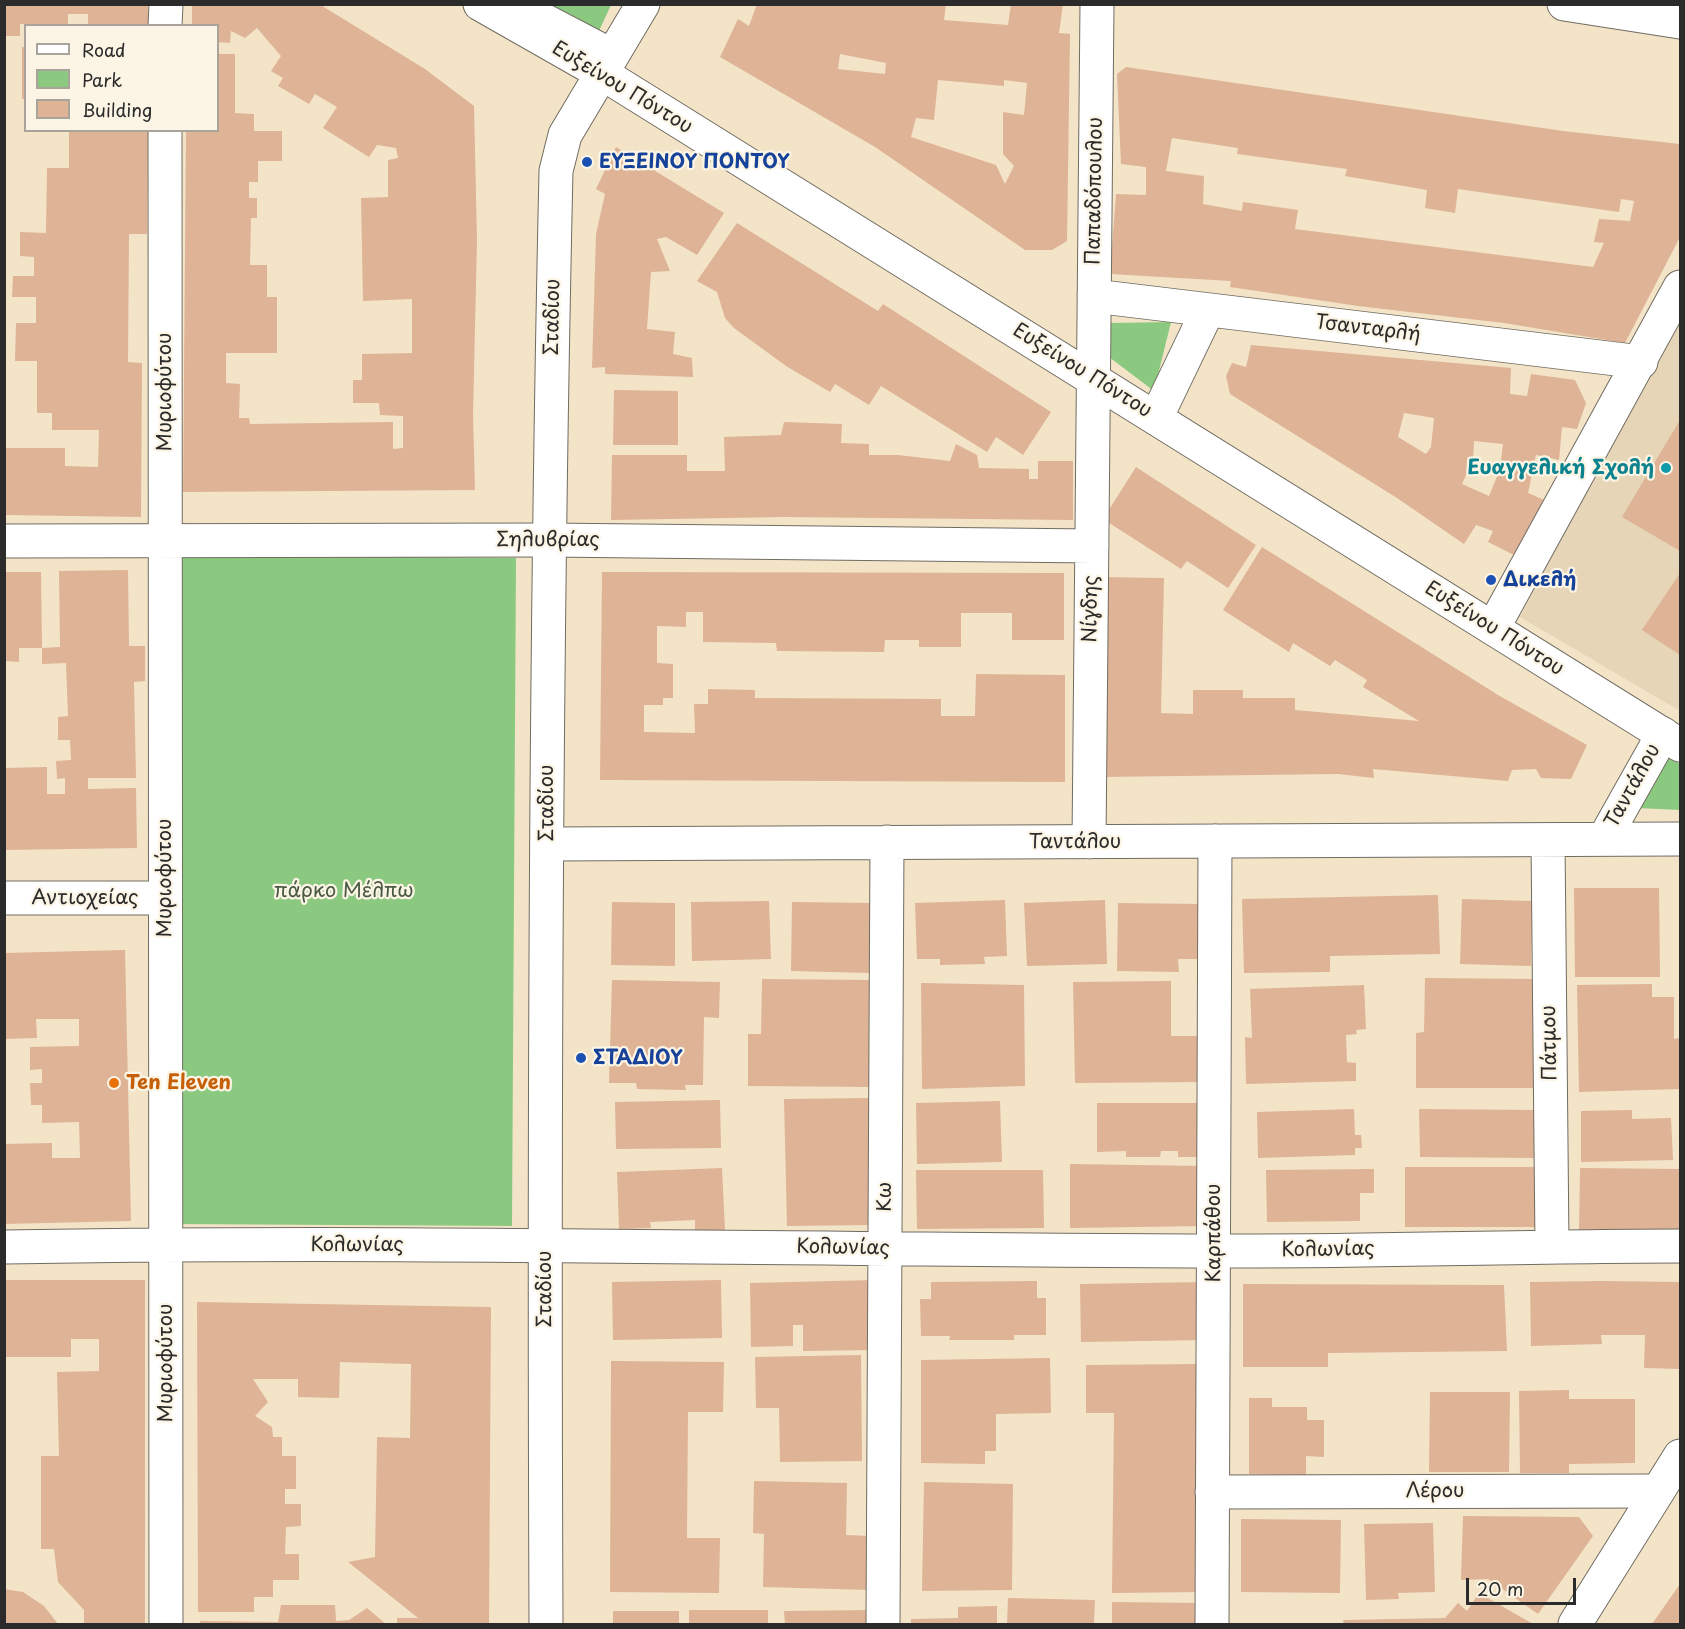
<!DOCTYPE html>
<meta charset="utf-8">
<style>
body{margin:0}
#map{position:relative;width:1685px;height:1629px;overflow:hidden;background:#f3e4c8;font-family:"Playpen Sans",sans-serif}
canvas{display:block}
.frame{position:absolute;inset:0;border:6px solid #2b2b2b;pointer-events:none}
.legend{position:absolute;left:24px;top:24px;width:195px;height:108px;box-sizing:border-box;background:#fcf5e5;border:2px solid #a8a49b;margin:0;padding:8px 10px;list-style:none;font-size:18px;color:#2b2b2b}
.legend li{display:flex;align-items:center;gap:12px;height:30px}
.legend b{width:30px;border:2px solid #a8a49b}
.scale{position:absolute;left:1466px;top:1578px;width:110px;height:27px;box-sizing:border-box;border:3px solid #2b2b2b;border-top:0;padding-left:8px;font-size:18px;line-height:21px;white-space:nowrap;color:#2b2b2b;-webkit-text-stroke:4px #fcf5e5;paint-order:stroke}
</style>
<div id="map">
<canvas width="1685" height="1629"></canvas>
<div class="frame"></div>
<ul class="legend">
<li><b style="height:8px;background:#fff"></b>Road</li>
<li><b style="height:16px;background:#8bc980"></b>Park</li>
<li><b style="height:16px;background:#deb396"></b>Building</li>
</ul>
<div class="scale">20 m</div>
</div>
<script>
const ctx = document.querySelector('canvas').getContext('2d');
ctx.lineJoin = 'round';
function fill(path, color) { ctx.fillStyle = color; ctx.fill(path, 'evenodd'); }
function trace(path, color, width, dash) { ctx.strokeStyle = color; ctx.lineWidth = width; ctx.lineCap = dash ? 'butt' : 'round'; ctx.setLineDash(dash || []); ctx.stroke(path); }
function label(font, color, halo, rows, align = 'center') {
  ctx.font = font + ' "Playpen Sans",sans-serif'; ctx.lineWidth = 4.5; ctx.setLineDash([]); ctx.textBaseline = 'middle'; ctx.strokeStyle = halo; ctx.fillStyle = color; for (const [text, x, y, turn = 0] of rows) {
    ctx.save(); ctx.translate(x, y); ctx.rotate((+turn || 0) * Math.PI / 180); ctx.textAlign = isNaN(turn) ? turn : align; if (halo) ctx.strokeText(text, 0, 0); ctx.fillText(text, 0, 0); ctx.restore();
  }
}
const built = new Path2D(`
 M1680,314V711L1520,617Z`);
const green = new Path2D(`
 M551,5H611L599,31Z
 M1171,322L1154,391L1105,354L1108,323Z
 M176,555L516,558L512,1226L172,1224Z
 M1669,758L1680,764V810L1636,808Z`);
const building = new Path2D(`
 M4,4H148V26H88V14H68V24H20V36H4Z
 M192,4H319L425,69L474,106L477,240L473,415L475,490L183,492L186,130H218V54H235V113L254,114V131H282V161H258V182H249V198H257V218H251L250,265H267V297H277V353H226V383L240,384L239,418H249L250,424L393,422V449L403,448V416L380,415L379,403H353V380H362V354L412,353V299L363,301L361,198L388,197V160L398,158L396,148L377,145L369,157L323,128L337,107L315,94L309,104L278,86L283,78L271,71L281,56L257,28L245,38L231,31L230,43L218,42V26H192Z
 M757,4H946L944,20L1008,25L1011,4H1063L1059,33L1070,34L1067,241L1052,250H1025L875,147L720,57L738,19L749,26ZM840,54L886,63L885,74L838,69ZM938,80L1004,86V80L1027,83L1024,115L1003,112V154L1014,166L1005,184L996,165L911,137L916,118L934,120Z
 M22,47H26V99H22Z
 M1126,67L1563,131L1680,144V237L1625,343L1504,323L1358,306L1230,287L1231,281L1110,274L1116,194L1146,195V167L1121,164L1117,74ZM1172,138L1238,148L1237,154L1347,169L1345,176L1427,190L1425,208L1455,213L1458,189L1619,212L1621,199L1634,201L1630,221L1599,219L1594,242L1604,243L1593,267L1295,229L1298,210L1243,202L1242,211L1203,204L1204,176L1166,171Z
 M69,130H148L147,234H129L128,362L142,363L141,517L4,515V448H65V466L98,467L99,430H52V413H37V361H15L16,323H36V297H12L13,276H34V257L20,256V232L46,233L47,168H69Z
 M616,147L724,213L697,255L666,237L657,239L670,271L651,272L647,329L675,332L673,354L692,358L693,377L605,374V367L592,368L596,234L605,194L596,189Z
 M737,223L878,311L883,304L1051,412L1023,455L996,437L987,452L881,386L869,405L835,384L830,392L786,366L734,328L725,318L717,292L697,281Z
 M1251,345L1511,368L1510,394L1527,396L1531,374L1575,380L1586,403L1577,429L1562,427L1559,460L1536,455L1528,493L1549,502L1522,559L1488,542L1493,531L1476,525L1464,544L1397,498L1230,394L1226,376L1232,363L1246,367ZM1404,413L1434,418L1431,447L1426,454L1398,437ZM1474,441L1503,444L1500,469L1489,496L1462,484L1473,460Z
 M614,390L678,391V445H613Z
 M1680,420V551L1622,517Z
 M784,422L842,424L841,443L869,444V455H898L950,461L956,444L977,455L979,468L1029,469V479H1038V461H1073V520L784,517L611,520L612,455H687V471H725L724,437L781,435Z
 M1136,467L1256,545L1228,588L1187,561L1181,569L1103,519Z
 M1262,547L1498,695L1587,745L1571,779L1541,778L1536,769L1512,770L1508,781L1373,769L1374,778L1338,774L1100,777L1101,577L1164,578L1161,713L1193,714V690H1243V698H1295V710L1419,721L1363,687L1367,680L1335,660L1330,666L1293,643L1289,652L1223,610Z
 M128,570L129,646H145V681L134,682L136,778H88V789L136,788L137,848L4,850V768L47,767V794H65V778L57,779L56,761L71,760L70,740H58V717L68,716L66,663L42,664V648L60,647L59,571Z
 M4,572H41L42,648H19V662L4,661Z
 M602,572L1064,573V640H1012V613H961V647H919V640H885L884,652L777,651L776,643L703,642V612H686V627L657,626V663L673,664V698H663V705H644V732L695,733L694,704H708V689L755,690V698L941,699V716H975L976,674L1065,675V782L600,780Z
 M1680,573V655L1642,630Z
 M1574,888H1659L1660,977H1575Z
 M1438,895L1440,954L1330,956V972L1244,973L1242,899Z
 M1462,899L1532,901L1531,966L1460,964Z
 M1005,900L1007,956L984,957L985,964L940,965V959H917L915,903Z
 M1105,900L1107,964L1027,966L1024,903Z
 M769,901L771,959L692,961L691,902Z
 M612,902L675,903V966L611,965Z
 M792,902L873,903L872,973L791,971Z
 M1118,903L1201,904L1200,959H1178L1179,972L1117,971Z
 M125,950L131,1221L4,1224V1144L52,1143V1158H80L79,1122L42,1123V1105H31L30,1083H42V1069L30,1070V1047L79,1046V1019H36L37,1038L4,1039V953Z
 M1425,978L1538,979L1537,1088H1416V1033L1424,1032Z
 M762,979L872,980L871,1087L748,1086V1034H761Z
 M612,980L720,982L719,1018L704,1017L703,1085H685L686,1090L637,1089L636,1083H609Z
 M1171,981V1036H1202V1082L1075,1083L1073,982Z
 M921,983L1024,985L1025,1086L922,1089Z
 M1652,984V997H1674V1039L1680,1038V1089L1579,1092L1577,985Z
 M1364,985L1366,1029L1356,1030L1357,1034L1346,1035L1347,1062L1356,1063V1081L1246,1084L1245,1037L1252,1038L1250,989Z
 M869,1098L872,1225L787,1226L784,1099Z
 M720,1100L721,1148L616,1149L615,1102Z
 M1000,1101L1002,1162L917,1164L916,1103Z
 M1097,1103H1204L1205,1157H1178V1151H1161L1160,1157H1126V1151L1097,1152Z
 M1354,1109L1355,1135H1361L1362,1148H1355V1155L1258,1158L1257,1112Z
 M1419,1109L1538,1110L1537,1158L1420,1157Z
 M1632,1110V1119L1671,1118L1673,1160L1581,1162V1111Z
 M1070,1164L1205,1166V1226L1070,1228Z
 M1405,1167H1539L1540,1227H1405Z
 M722,1168L725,1230L695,1231V1220L650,1222L651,1228L619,1229L617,1172Z
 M1580,1168L1680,1169V1233L1579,1232Z
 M1374,1169V1193H1360V1221L1267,1222L1266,1170Z
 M916,1170H1043L1044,1228L917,1229Z
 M4,1280H145V1624H84V1610L58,1582L54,1549H41V1456H59L57,1372L99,1371V1339H71V1357H4Z
 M721,1280L722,1338L613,1340L612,1282Z
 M875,1280L876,1350L803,1351V1325H793V1346L751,1347L750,1283Z
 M1037,1281V1298H1046V1335H1014V1340H949L950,1336H921L920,1299H931V1282Z
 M1602,1281L1680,1282V1369L1644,1368L1645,1335H1601L1602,1344L1531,1346L1530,1282Z
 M1206,1282L1207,1340L1081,1342L1080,1284Z
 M1243,1284L1504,1285L1507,1351L1328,1353V1367H1243Z
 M197,1302L491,1307L489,1624H397V1618H418L348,1562L375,1557L377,1437L410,1438L411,1364L340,1362L339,1398L298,1397V1379H253L268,1402L255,1416L272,1427L273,1437H282V1456H296V1489H285V1504H301V1526L286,1527L285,1554H299V1580H273V1597H254V1612H198Z
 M861,1355L862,1461L780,1462L779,1408H756L755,1357Z
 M1050,1358L1051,1413L996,1414V1451H985V1464L921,1463V1360Z
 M611,1361L724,1362L723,1412H688L687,1538H720L719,1593L610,1592Z
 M1199,1364L1202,1592L1112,1593L1114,1413H1086V1365Z
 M1569,1390V1399H1635V1463L1569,1464V1473H1520L1519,1391Z
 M1430,1392H1510L1509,1472H1429Z
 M1249,1398H1272V1407H1307V1420H1324V1457L1306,1456V1475L1249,1474Z
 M754,1481L847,1483L846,1535L872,1536L870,1590L763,1587L764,1534L753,1533Z
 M924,1482L1013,1484L1012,1590L922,1591Z
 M1463,1516L1579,1517L1593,1536L1538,1614L1488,1579L1461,1580Z
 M1241,1519L1341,1520L1340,1593L1241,1592Z
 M1433,1523L1435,1592L1398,1593L1399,1599L1366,1600L1364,1524Z
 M1680,1584V1624H1652Z
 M4,1589L23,1592L44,1606L58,1624H4Z
 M1479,1593L1533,1624H1344L1343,1620L1445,1618L1458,1603L1467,1611Z
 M1008,1598L1095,1600L1094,1624H1007Z
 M1112,1602L1199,1603V1624H1112Z
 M281,1605H335L336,1621L349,1620L367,1608L386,1624H200V1621L278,1622Z
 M997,1606V1624H911V1619L958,1618V1607Z
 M689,1610H768V1624H689Z
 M871,1610V1624H785L784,1611Z
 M613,1611H679V1624H613Z`);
const service = new Path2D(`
 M526,4L616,51`);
const minor = new Path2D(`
 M165,26L166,4
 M165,130L166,1624
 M1094,296L1641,362
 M1156,418L1208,310
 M4,541L548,540L1092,546
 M1493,628L1680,287
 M1604,839L1663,734
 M1548,840L1552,1246
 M1089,842L1097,4
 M547,844L1680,839
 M4,898H165
 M4,1247C406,1240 807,1250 1209,1251C1366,1252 1523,1246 1680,1246
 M1212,1492L1658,1491
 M883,1624L887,842
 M1212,1624L1215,841`);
const tertiary = new Path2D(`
 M480,4L603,74L1680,745
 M1564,4L1680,22
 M546,1624C544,1140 545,655 556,171L565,135L643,4
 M1575,1624L1680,1456`);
const markers = [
 [587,162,6,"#1a4fb4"],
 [1666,468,6,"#0f9aa8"],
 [1491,580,6,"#1a4fb4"],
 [581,1058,6,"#1a4fb4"],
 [114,1083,6,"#e8710a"]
];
const streetNames = [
 ["Ευξείνου Πόντου",622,88,31],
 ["Παπαδόπουλου",1095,191,-89],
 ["Σταδίου",553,317,-89],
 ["Τσανταρλή",1368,329,7],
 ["Ευξείνου Πόντου",1082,371,32],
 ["Μυριοφύτου",165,392,-90],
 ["Σηλυβρίας",548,540],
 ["Νίγδης",1091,609,-89],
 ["Ευξείνου Πόντου",1494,629,32],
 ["Ταντάλου",1633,786,-61],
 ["Σταδίου",547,803,-90],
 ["Ταντάλου",1075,842],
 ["Μυριοφύτου",165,878,-90],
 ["Αντιοχείας",85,898],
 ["Πάτμου",1550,1043,-91],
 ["Κω",885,1197,-90],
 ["Καρπάθου",1214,1233,-90],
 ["Κολωνίας",357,1245],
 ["Κολωνίας",843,1248,1],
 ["Κολωνίας",1328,1250,-1],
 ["Σταδίου",545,1289,-90],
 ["Μυριοφύτου",166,1363,-90],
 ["Λέρου",1435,1491]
];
const transitNames = [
 ["ΕΥΞΕΙΝΟΥ ΠΟΝΤΟΥ",599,162],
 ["Δικελή",1503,580],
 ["ΣΤΑΔΙΟΥ",593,1058]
];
const cultureNames = [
 ["Ευαγγελική Σχολή",1654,468]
];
const parkNames = [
 ["πάρκο Μέλπω",344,891]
];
const foodNames = [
 ["Ten Eleven",126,1083]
];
fill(built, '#e6d5b7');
fill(green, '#8bc980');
fill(building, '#deb396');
trace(service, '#716c62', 23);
trace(minor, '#716c62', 35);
trace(tertiary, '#716c62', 35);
trace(service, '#fff', 21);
trace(minor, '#fff', 33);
trace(tertiary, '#fff', 33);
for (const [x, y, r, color] of markers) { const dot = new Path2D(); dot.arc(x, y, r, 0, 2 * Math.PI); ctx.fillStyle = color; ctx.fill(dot); trace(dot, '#fcf5e5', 2); }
label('20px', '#2b2b2b', '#fcf5e5', streetNames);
label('bold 20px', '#164399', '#fcf5e5', transitNames, 'left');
label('bold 20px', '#0d838f', '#fcf5e5', cultureNames, 'right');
label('20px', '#485a44', '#fcf5e5', parkNames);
label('bold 20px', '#c56008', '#fcf5e5', foodNames, 'left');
</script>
